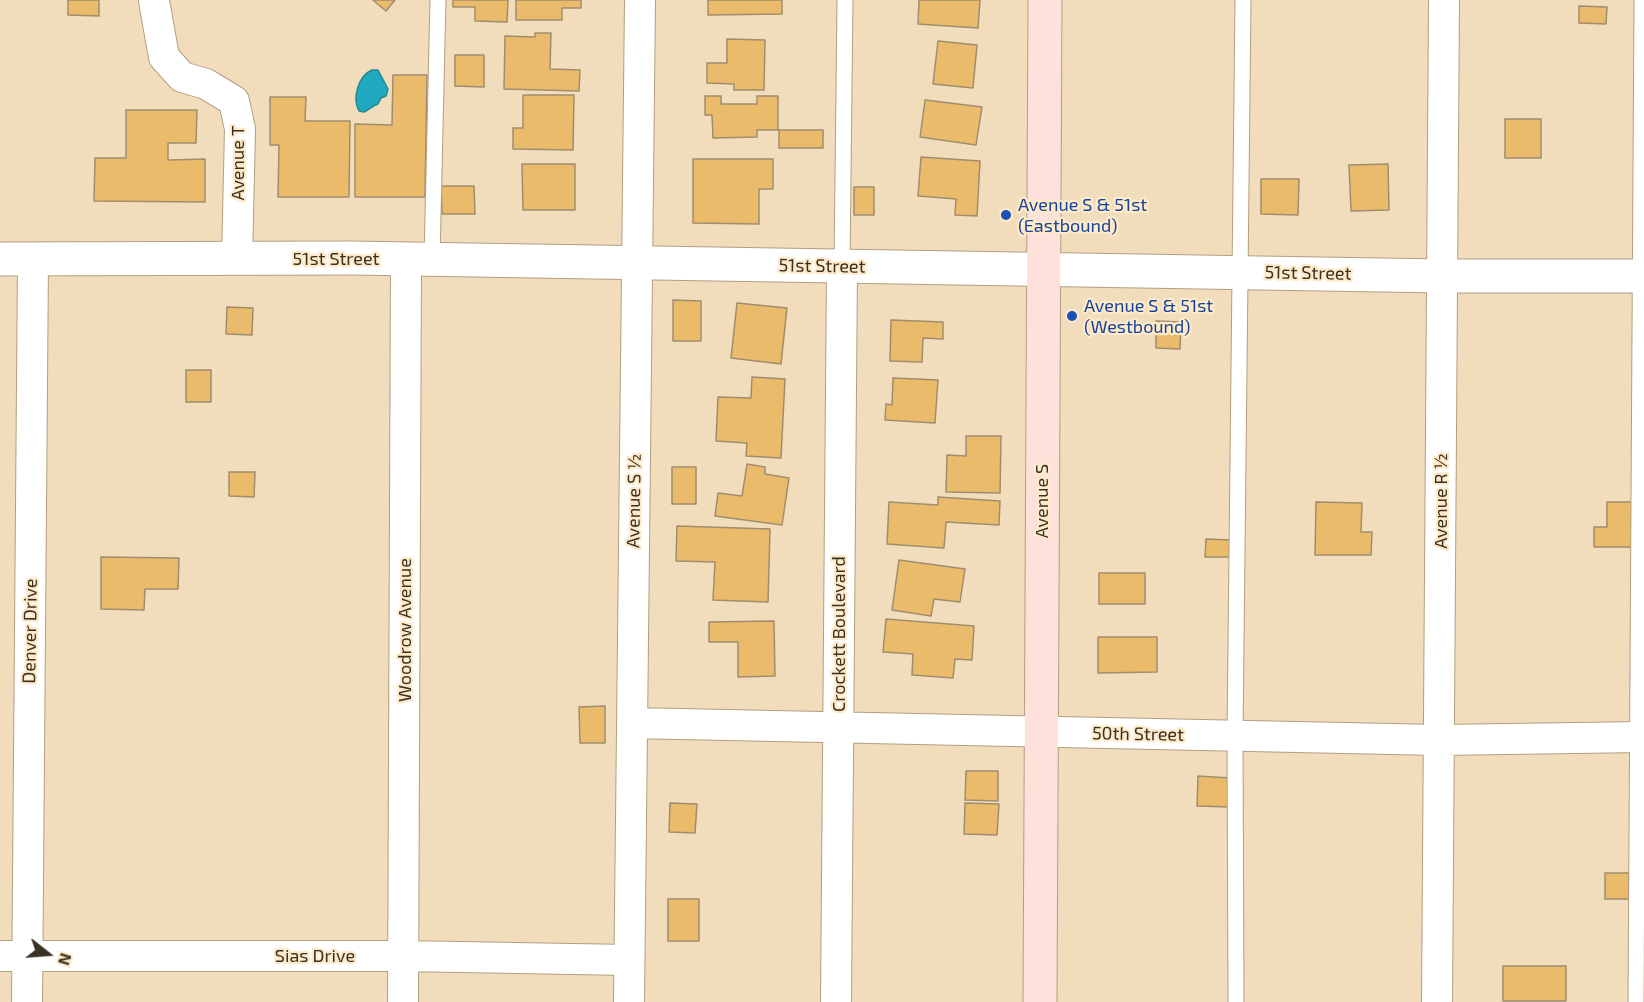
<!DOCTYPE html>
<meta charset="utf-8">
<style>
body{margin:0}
#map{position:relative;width:1644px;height:1002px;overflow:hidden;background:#f1ddbc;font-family:"Exo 2",sans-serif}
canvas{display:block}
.north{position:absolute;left:18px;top:924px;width:60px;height:60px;-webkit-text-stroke:4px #feeac9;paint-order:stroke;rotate:107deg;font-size:16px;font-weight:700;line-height:24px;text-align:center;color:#393124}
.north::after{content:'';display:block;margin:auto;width:21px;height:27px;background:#393124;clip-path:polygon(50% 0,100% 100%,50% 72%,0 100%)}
</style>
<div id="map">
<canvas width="1644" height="1002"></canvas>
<div class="north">N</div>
</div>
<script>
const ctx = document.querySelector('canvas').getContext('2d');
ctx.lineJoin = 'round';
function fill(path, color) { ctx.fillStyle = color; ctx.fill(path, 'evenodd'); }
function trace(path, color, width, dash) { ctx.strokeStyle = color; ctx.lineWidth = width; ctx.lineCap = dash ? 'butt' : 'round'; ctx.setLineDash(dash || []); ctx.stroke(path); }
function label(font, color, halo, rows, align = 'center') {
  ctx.font = font + ' "Exo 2",sans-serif'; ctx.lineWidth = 4.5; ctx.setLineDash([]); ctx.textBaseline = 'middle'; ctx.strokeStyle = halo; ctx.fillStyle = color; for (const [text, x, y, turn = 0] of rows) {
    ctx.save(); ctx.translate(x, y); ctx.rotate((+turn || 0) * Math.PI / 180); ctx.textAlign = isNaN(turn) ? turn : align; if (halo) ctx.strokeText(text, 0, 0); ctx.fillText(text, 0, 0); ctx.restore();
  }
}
const water = new Path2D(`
 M372,70H378L388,89L386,96L381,98L378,104C372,106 369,110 364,112L359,111C352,98 358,76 372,70Z`);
const building = new Path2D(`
 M68,0H99V16L68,15Z
 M373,0H395L386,11Z
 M453,0H508L507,22L475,21V7H453Z
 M516,0H581V8H562V20H516Z
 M708,0H782V14L708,15Z
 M919,0H980L978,28L918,24Z
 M1579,6L1607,7L1606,24L1579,23Z
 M535,33H551L550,69L580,70L579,91L504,89L505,36L535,37Z
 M727,39L765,40L764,90H734V84L707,83V63H727Z
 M938,41L977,45L973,88L933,84Z
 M455,55H484V87L455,86Z
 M393,75H427L425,197H355V124L392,125Z
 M523,95H574L573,150L513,149V128H523Z
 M705,96H721V104H757V96H778V130H757V137L713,138L712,115H705Z
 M270,97H306L305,121H350L349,197H278L279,145H270Z
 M925,100L982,107L976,145L920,137Z
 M126,110H197L196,143H168V160L205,159V202L94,201L95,158H126Z
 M1505,119H1541V158H1505Z
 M779,130H823V148H779Z
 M921,157L980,161L977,216L955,215L956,199L918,196Z
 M693,159H773V189H759V224L693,223Z
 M522,164H575V210H523Z
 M1388,164L1389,210L1351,211L1349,165Z
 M1261,179H1299L1298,215L1261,214Z
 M441,186H474L475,214H442Z
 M854,187H874V215H854Z
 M673,300L701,301V341H673Z
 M737,303L787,308L781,364L731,358Z
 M227,307L253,308L252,335L226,334Z
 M891,320L943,322V339L923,338L922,362L890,361Z
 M1156,321L1181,322L1180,349L1156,348Z
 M186,370H211V402H186Z
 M752,377L785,379L781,458L746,456L747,443L716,441L718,397L751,398Z
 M893,378L938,380L935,423L885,420L886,404L892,405Z
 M966,436H1001L1000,493L946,492L947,455L966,456Z
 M747,464L765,467V474L789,478L782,525L715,516L718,493L742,496Z
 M672,467H696V504H672Z
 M229,472H255L254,497L229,496Z
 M938,497L1000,501L999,525L946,522L944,548L887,544L889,502L938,505Z
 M1316,502L1362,503L1361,532H1372L1371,555H1315Z
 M1607,502H1636V547H1594V527H1607Z
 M677,526L770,529L768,602L713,600L715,562L676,561Z
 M1206,539L1231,540L1230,557H1205Z
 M101,557L179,558L178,589H145L144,610L101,609Z
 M899,560L965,569L960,602L934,599L931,616L892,610Z
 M1099,573H1145V604H1099Z
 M886,619L974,626L972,660L955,659L953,678L912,675L913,654L883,652Z
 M774,621L775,676L738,677V642H709V622Z
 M1098,637H1157V672L1098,673Z
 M605,706V743H580L579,707Z
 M966,771H998V801L965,800Z
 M1198,776L1230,778L1229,807L1197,806Z
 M670,803L697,804L695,833L669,832Z
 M965,803L999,804L997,835L964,834Z
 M1605,873H1629V899H1605Z
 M668,899H699V941H668Z
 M1503,966H1566V1001H1503Z`);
const service = new Path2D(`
 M432,259L438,0
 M842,266L845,0
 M1236,1002L1235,736L1243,0
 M1636,1002L1642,0`);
const minor = new Path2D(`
 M154,1L164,57L182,77L206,84L234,101L240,129L237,259
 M632,723L1439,740L1644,737
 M0,956H403L629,960
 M27,1002L33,260
 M403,1002L406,259
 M629,1002L640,0
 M836,1002L842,266
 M1437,1002L1444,0`);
const tertiary = new Path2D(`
 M0,259L352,258L1442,276H1644`);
const secondary = new Path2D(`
 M1040,1002L1045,0`);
const markers = [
 [1006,215,6,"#1a4fb4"],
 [1072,316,6,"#1a4fb4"]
];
const streetNames = [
 ["Avenue T",238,163,-90],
 ["51st Street",336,259],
 ["51st Street",822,266,1],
 ["51st Street",1308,273,1],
 ["Avenue S ½",634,501,-89],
 ["Avenue S",1042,501,-90],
 ["Avenue R ½",1441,501,-90],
 ["Woodrow Avenue",405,630,-90],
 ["Denver Drive",30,631,-89],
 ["Crockett Boulevard",839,634,-90],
 ["50th Street",1138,734,1],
 ["Sias Drive",315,956]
];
const transitNames = [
 ["Avenue S & 51st",1018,205],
 ["(Eastbound)",1018,226],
 ["Avenue S & 51st",1084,306],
 ["(Westbound)",1084,327]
];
fill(water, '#21a9c1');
trace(water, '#288592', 1.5);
fill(building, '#eabb6b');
trace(building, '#a08d6e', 1.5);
trace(service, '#b29f80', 17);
trace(minor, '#b29f80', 32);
trace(tertiary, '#b29f80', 35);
trace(secondary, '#b29f80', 35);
trace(service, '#fff', 15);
trace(minor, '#fff', 30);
trace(tertiary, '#fff', 33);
trace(secondary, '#fde1da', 33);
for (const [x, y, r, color] of markers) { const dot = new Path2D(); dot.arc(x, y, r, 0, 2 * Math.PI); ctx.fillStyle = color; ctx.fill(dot); trace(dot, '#feeac9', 2); }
label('18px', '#393124', '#feeac9', streetNames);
label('18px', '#164399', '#feeac9', transitNames, 'left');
</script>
